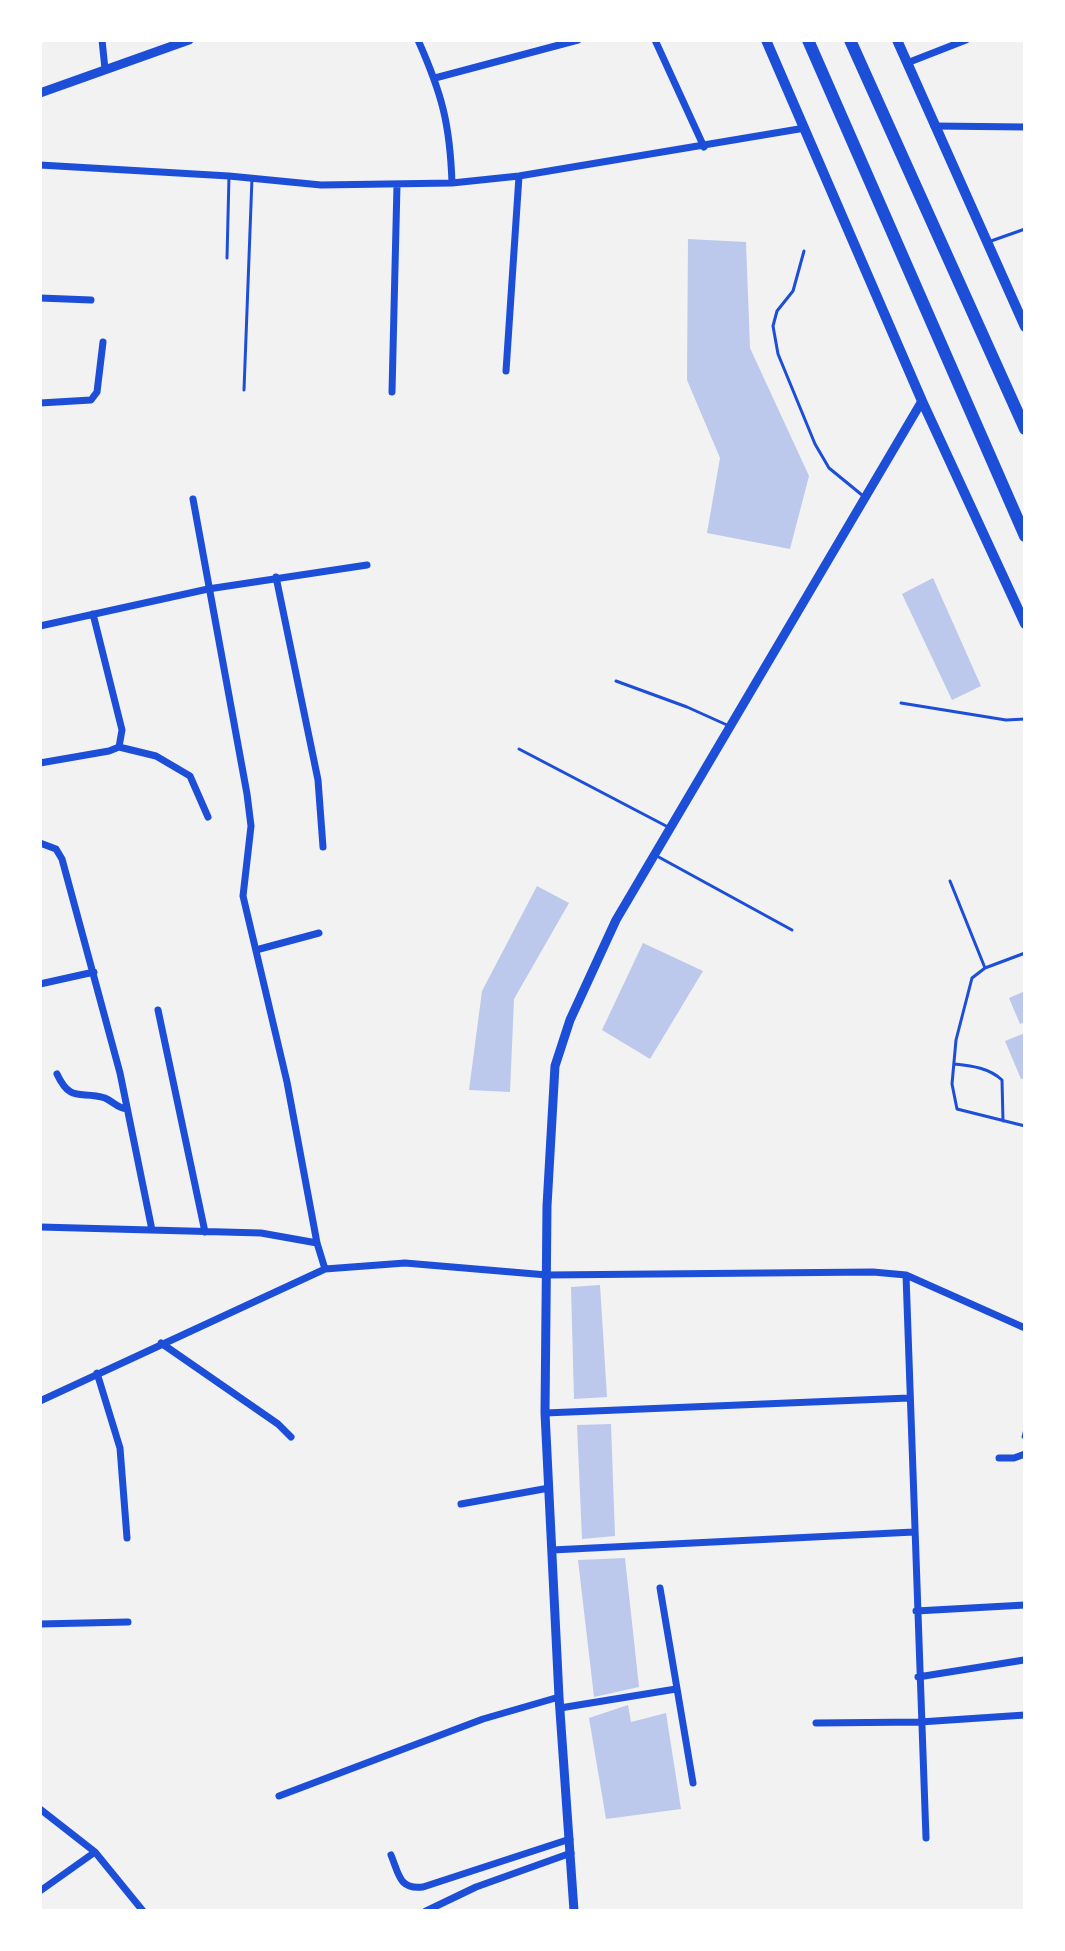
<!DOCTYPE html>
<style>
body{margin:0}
#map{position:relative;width:1065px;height:1951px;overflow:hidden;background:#f2f2f2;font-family:Inter,sans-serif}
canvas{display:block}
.frame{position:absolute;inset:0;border:42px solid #fff;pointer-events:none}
</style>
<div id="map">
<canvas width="1065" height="1951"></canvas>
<div class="frame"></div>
</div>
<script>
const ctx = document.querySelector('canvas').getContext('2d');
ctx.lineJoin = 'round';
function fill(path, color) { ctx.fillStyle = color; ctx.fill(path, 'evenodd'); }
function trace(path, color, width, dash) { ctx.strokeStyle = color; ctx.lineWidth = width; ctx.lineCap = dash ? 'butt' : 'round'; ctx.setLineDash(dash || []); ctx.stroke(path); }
const building = new Path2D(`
 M688,239L746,242L750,348L809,476L790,549L707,533L720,458L687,380Z
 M933,578L981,686L952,700L902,594Z
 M537,886L569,903L514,999L510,1092L469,1090L482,991Z
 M643,943L703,971L650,1059L602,1030Z
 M1025,991V1022L1020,1024L1009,998Z
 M1025,1033V1078L1021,1079L1005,1041Z
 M600,1285L607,1397L574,1399L571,1287Z
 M611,1424L615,1536L582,1539L577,1425Z
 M625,1558L639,1687L594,1697L578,1560Z
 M628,1705L631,1722L666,1713L681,1809L606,1819L589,1718Z`);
const service = new Path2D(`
 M991,241L1025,229
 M804,251L793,291L777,311L773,326L778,354L815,444L829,468L862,495
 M227,258L229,176
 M244,390L252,178
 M616,681L687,707L727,725
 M901,703L1006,720L1025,719
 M519,749L668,827
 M655,855L792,930
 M950,881L985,968
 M955,1064C973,1066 989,1068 1002,1080L1003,1121
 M1025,1126L957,1109L952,1084L956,1040L972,978L985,968L1025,953
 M1023,1437L1025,1429`);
const minor = new Path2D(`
 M102,40L105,69
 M418,40C442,94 450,124 452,183
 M655,40L704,147
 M907,63L966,40
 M435,78L578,40
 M934,126L1025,127
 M40,165L229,176L321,185L452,183L519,176L805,128
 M40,298L91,300
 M506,371L519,176
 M392,392L397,185
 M40,403L91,400L97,392L103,342
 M193,499L247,794L251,826L243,896L287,1082L317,1243L325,1269
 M276,577L318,780L323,847
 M40,626L208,589L367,565
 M119,747L156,756L190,776L208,817
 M40,763L109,751L119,747L122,730L93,614
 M40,843L56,849L62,859L120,1073L152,1230
 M256,950L319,933
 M40,984L94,972
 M158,1010L205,1232
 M57,1074C71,1104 81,1090 105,1098C114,1102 117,1108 127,1109
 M40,1227L261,1233L317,1243
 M906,1275L926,1838
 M161,1343L278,1424L291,1437
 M97,1373L120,1448L127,1538
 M40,1401L325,1269L405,1263L547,1275L873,1272L906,1275L1025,1328
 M545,1413L909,1398
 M999,1458H1014L1025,1454
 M461,1504L549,1488
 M552,1550L914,1532
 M660,1588L693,1783
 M916,1611L1025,1605
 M40,1624L128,1622
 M918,1677L1024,1660
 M560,1708L676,1689
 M816,1723L920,1722L1025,1715
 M279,1796L483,1719L559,1697
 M40,1809L95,1852L143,1911
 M391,1855C399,1874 399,1890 423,1887L570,1839
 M40,1891L95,1852
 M426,1911L476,1887L571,1853`);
const tertiary = new Path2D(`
 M40,93L189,40
 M574,1911L559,1697L545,1413L547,1206L555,1066L570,1020L616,920L922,401`);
const secondary = new Path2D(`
 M766,40L922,401L1025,624
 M897,40L1025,327`);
const trunk = new Path2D(`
 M808,40L1025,536
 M850,40L1025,429`);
fill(building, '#bdc9ec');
trace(service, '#1d4ed8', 3);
trace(minor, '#1d4ed8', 7);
trace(tertiary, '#1d4ed8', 9);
trace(secondary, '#1d4ed8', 10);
trace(trunk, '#1d4ed8', 12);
</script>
